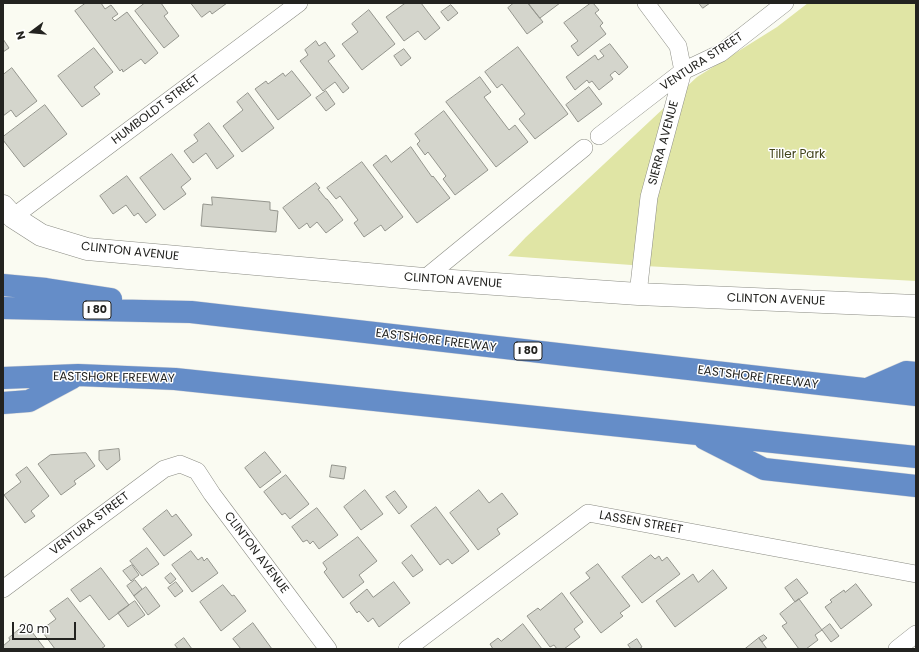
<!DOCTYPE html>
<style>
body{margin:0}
#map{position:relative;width:919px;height:652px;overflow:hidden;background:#fafbf2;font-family:Poppins,sans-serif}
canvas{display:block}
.frame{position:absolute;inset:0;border:4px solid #232320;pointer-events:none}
.north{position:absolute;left:12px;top:12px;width:40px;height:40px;-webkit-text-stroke:3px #fff;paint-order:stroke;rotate:254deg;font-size:11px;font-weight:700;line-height:16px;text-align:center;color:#232320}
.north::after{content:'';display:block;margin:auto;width:14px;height:18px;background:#232320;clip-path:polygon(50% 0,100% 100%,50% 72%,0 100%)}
.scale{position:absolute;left:12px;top:622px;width:64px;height:18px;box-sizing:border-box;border:2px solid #232320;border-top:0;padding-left:5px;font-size:12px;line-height:14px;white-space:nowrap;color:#232320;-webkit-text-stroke:3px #fff;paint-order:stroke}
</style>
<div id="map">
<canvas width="919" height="652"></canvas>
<div class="frame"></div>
<div class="north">N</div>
<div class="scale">20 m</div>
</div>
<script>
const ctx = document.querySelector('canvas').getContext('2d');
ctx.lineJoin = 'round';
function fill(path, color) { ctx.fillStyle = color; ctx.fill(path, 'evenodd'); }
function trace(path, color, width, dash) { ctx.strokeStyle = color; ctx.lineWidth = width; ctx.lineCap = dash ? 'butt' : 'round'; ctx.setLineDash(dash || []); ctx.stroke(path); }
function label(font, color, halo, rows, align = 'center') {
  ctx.font = font + ' Poppins,sans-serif'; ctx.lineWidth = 3; ctx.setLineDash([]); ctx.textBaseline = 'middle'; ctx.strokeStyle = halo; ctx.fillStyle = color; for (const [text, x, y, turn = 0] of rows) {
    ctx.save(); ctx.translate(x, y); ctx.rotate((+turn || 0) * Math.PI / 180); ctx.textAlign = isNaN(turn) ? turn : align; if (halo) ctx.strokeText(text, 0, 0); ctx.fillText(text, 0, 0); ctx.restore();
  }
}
const green = new Path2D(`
 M808,3H916V281L645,266L508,256L526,237L697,77L777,27Z`);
const building = new Path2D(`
 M86,3H101L105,9L111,5L118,14L112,18L115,21L127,12L158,53L145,64L141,59L123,72L122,69L120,71L75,11Z
 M145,3H161L168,13L164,16L179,36L164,48L135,11Z
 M191,3H227L212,14L210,11L202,17Z
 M403,3H421L440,28L425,40L418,31L404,41L386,17L404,4Z
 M514,3H528L543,22L527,34L508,8Z
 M528,3H560L540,18Z
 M591,3H593L599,10L595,13L603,23L600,26L606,34L578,56L571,46L578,41L564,23Z
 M699,3H710L703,8Z
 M451,5L458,13L448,21L441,12Z
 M369,10L395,44L362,70L342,44L358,32L352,24Z
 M3,39L9,48L3,52Z
 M316,41L319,46L325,42L335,56L328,61L349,88L343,93L335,82L323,91L300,61L308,55L305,50Z
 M610,44L628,67L619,75L615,71L610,75L613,79L599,90L592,81L589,83L587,80L575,90L566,77L595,55L598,60L604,56L600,51Z
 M518,47L568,114L535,139L519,119L525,114L502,84L497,88L485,72Z
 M94,48L113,72L94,87L100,94L82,107L58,76Z
 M404,49L411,58L401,66L394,56Z
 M12,68L37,101L16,117L11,110L3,116V75Z
 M292,71L311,95L278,120L255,89L266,81L268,84L283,73L285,76Z
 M480,77L491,92L484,97L509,130L515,125L528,142L496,167L446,102Z
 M589,87L602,104L578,122L566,105Z
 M326,91L335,104L326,111L316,98Z
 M248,93L274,128L242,152L223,126L243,110L237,102Z
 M45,105L67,134L24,167L3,140V137Z
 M444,111L488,170L455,195L443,179L446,176L428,152L425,155L417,144L420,141L415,134Z
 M209,123L234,156L217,169L206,153L193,163L184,151L198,141L194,135Z
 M411,147L432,177L433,176L450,198L417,223L373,165L386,155L391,162Z
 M172,154L191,179L181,187L186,194L164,210L140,178Z
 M362,162L403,217L385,231L381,225L364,237L354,223L358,220L340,196L336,199L327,188Z
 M127,176L156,215L146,223L138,213L134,216L126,205L113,214L100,196Z
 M316,183L320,188L318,189L326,199H327L343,220L326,233L317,222L310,228L307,223L299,229L283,208Z
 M212,197L270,202V210L278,211L276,232L201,226L203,204L212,205Z
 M119,449L120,460L107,470L99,460V451Z
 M265,452L281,472L260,488L245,468Z
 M86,453L95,466L74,481L76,484L61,495L38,464L50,455Z
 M332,465L346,467L344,479L330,477Z
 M27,467L49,496L31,511L35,516L25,523L4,495L21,482L16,475Z
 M286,475L309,504L290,519L285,513L282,515L264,492Z
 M365,490L383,514L361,530L344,507Z
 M479,490L489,503L502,493L518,514L497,529L500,534L478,550L450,513Z
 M395,491L407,507L399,514L386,497Z
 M436,507L469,551L452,564L448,559L440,565L411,526Z
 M317,508L338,535L319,549L313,541L310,544L307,540L303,542L292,527Z
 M167,510L172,517L176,514L192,535L164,556L143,529Z
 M358,537L377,561L359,575L364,582L343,598L324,572L327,569L323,563Z
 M147,548L159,564L142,576L130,561Z
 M191,551L198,560L202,557L204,561L207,558L218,573L192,592L172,565Z
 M412,555L423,570L413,577L402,563Z
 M651,555L655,559L659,556L662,561L667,557L680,574L642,603L622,577Z
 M598,564L630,606L620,613L623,616L601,633L570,593L590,578L586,573Z
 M132,565L139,575L131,581L123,571Z
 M101,568L129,605L109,620L90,595L80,602L71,590Z
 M713,570L727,588L675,627L656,601L693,574L698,582Z
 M171,573L176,579L170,584L165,578Z
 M797,579L808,593L795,602L785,588Z
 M135,580L142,589L134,596L127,586Z
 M176,582L183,591L175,597L168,588Z
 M394,582L410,603L379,627L373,618L368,622L359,611L357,613L350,603L367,589L373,597Z
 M856,584L872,605L841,629L825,607L832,602L830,600L844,590L845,592Z
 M223,585L232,596L234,595L246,611L221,631L200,602Z
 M146,587L160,606L148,615L134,596Z
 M562,593L583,622L574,629L580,637L564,649H557L554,645L550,647L527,616L538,608L540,610Z
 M68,598L105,646L101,649H55L41,630L56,619L50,611Z
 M799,599L822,630L815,635L818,640L806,649H799L782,626L787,623L780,614Z
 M135,601L145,615L128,627L118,613Z
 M253,623L272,649H241L233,639Z
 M26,624L45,649H3V646L10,640L9,638Z
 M523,624L542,649H493L490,644L498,638L501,641Z
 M830,624L839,636L831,642L822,630Z
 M764,635L767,638L762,642L759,638Z
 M184,638L192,649H178L175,645Z
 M759,638L767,649H745Z
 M637,639L642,647L639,649H631L628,645Z`);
const minor = new Path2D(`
 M599,136L683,71L721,53L785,3
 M13,217L299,3
 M424,279L584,148
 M638,294L649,197L683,71L678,46L646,3
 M3,589L164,469L180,464L197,471L212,494L328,649
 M407,649L588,513L916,574
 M897,649L916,634`);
const tertiary = new Path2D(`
 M3,206L13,217L41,235L87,249L424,279L638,294L916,306`);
const motorway = new Path2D(`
 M3,285L46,289L111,299
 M3,308L191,312L916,395
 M3,378L78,375L175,379L916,457
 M867,389L906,372L916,373
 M3,403L29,401L72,378
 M705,439L764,469L916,486`);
const shields = [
 [97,310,28],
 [528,351,28]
];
const shieldNames = [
 ["I 80",97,310],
 ["I 80",528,351]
];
const streetNames = [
 ["VENTURA STREET",702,62,-33],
 ["HUMBOLDT STREET",156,110,-37],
 ["SIERRA AVENUE",664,143,-75],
 ["CLINTON AVENUE",130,252,6],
 ["CLINTON AVENUE",453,281,4],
 ["CLINTON AVENUE",776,300,2],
 ["EASTSHORE FREEWAY",436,341,7],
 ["EASTSHORE FREEWAY",114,378,1],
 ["EASTSHORE FREEWAY",758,378,7],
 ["LASSEN STREET",641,523,10],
 ["VENTURA STREET",90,524,-37],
 ["CLINTON AVENUE",256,553,53]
];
const parkNames = [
 ["Tiller Park",797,155]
];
fill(green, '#e0e5a5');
fill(building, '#d4d5cc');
trace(building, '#94958d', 1);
trace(minor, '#8b8c84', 18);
trace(tertiary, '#8b8c84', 23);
trace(motorway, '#d7d7d7', 23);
trace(minor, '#fff', 17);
trace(tertiary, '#fff', 22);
trace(motorway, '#658dc8', 22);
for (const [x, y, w] of shields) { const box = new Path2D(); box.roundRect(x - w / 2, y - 9, w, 18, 3); ctx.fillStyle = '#fff'; ctx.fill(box); trace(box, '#232320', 1); }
label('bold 11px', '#232320', null, shieldNames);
label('12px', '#232320', '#fff', streetNames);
label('12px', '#42441b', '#fff', parkNames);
</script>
